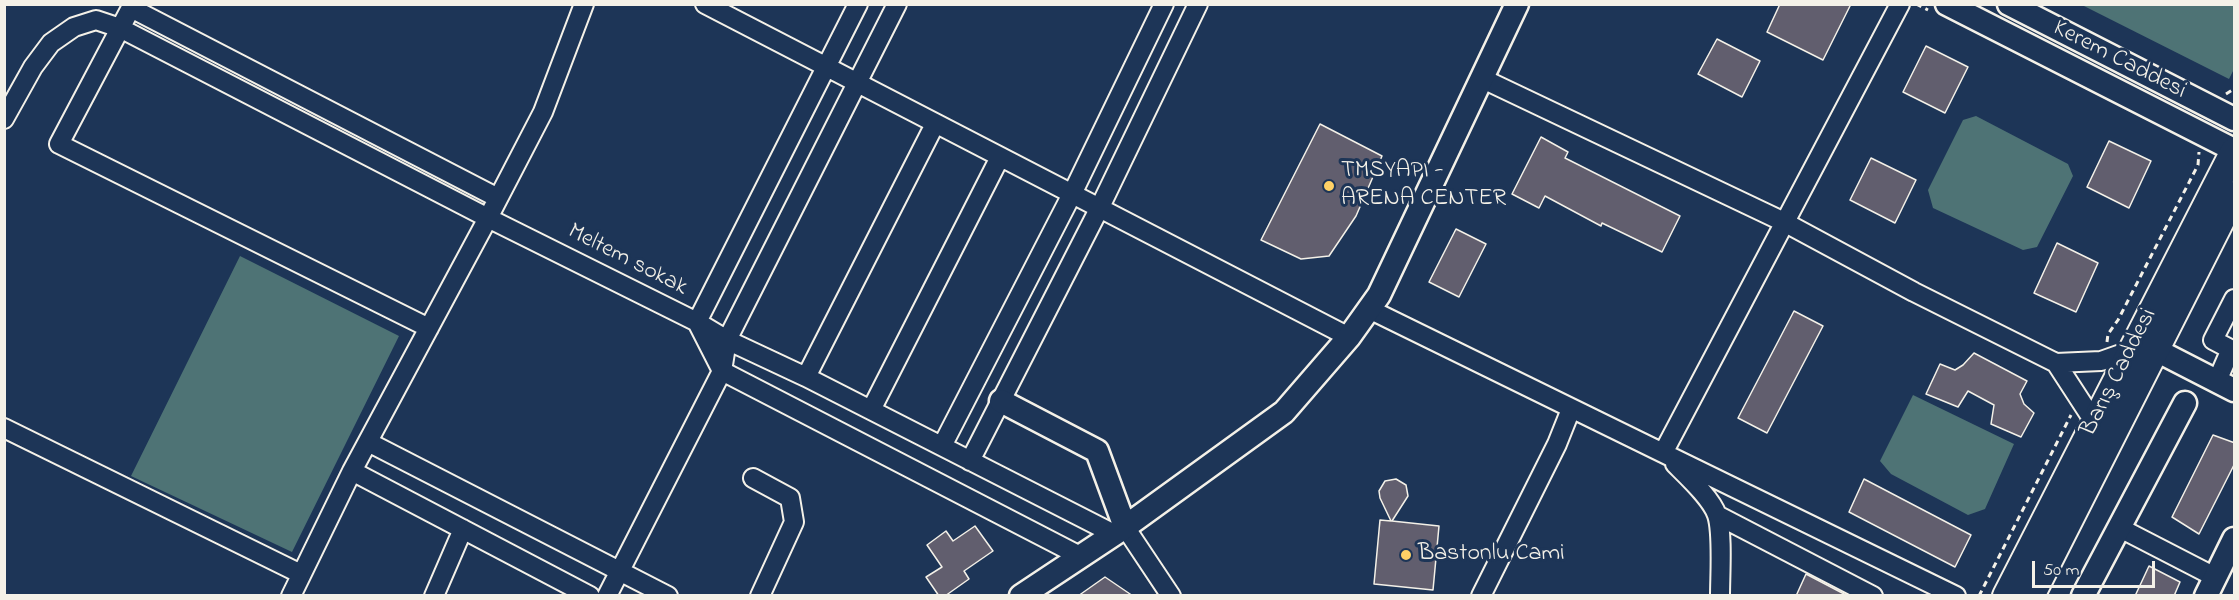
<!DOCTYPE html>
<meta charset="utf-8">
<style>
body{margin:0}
#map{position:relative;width:2239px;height:600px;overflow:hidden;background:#1d3557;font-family:"Indie Flower",sans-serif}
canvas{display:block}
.frame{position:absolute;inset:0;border:6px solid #f4f1e8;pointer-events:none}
.scale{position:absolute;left:2032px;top:561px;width:123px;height:27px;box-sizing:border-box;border:3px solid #f4f1e8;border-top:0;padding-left:8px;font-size:18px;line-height:21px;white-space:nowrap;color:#f4f1e8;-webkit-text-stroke:4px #1d3557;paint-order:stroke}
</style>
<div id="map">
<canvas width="2239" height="600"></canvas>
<div class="frame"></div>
<div class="scale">50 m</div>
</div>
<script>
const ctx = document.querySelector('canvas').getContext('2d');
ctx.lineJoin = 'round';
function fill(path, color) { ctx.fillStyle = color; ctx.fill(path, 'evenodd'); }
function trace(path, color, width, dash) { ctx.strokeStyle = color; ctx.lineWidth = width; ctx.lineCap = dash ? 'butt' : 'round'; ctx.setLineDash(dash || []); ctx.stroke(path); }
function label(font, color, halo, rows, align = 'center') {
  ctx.font = font + ' "Indie Flower",sans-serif'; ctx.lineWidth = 6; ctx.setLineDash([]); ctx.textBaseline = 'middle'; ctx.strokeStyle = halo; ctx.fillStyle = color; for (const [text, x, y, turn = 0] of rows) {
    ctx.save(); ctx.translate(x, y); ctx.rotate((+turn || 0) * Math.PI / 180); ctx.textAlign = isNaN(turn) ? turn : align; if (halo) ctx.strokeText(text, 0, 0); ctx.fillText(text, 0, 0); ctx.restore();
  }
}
const green = new Path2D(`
 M2082,5H2234V69L2229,79Z
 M1976,116L2068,164L2073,176L2037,247L2023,250L1933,208L1928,190L1963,120Z
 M240,256L399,336L292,552L131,476Z
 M1913,395L2014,444L1985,509L1968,515L1891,474L1880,461Z`);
const building = new Path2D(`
 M1780,4H1851L1823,60L1767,32Z
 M1717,39L1760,61L1742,97L1698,74Z
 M1926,46L1968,67L1945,113L1903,92Z
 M1320,124L1382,156L1356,216L1329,256L1301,259L1261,240Z
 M1541,137L1568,152L1565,158L1680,216L1662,252L1602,223L1601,226L1545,196L1539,208L1512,194Z
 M2109,141L2151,161L2129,208L2087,187Z
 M1871,158L1916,180L1895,223L1850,200Z
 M1456,229L1486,244L1459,297L1429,282Z
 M2057,243L2098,263L2076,312L2034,293Z
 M1794,311L1823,326L1767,433L1738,418Z
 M1974,353L2027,381L2020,394L2024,404L2034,413L2021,437L1991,424L1994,405L1968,391L1958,407L1926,394L1940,364L1955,370L1963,365Z
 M2213,435L2235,443V463L2199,534L2172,517Z
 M1396,479L1406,485L1408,496L1392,521L1439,526L1433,590L1374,584L1380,520L1391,521L1380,498L1379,491L1385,481Z
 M1864,479L1971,535L1955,567L1849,512Z
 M975,526L993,551L964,571L969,579L945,596H939L926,577L942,567L927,545L946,531L953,541Z
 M2149,566L2180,582L2174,596H2135Z
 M1806,574L1848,596H1796Z
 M1105,577L1133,596H1078Z`);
const path = new Path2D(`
 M1916,4L1928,10
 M2226,94L2234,89
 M2107,342L2108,334L2118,320L2198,165L2199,152
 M1979,596L2071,415`);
const minor = new Path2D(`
 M133,4L59,144L429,328
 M705,4L1349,337
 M897,4L727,340L722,371L1080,556
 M131,8L498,198
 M1481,78L1784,222L1914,292L2056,363L2101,361L2132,350
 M4,119L33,67L51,43L74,27L96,20L120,28L488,218L697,322L727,340L806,377L1114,534
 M2234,299L2213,340L2234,351
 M1369,309L1663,453L1900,4
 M2056,363L2095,423
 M806,377L935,124
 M2217,381L2231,349
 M871,410L1000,157
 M4,428L301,574
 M368,442L668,596
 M942,446L1072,194L1164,4
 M1663,453L1956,596
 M970,461L1099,209L1198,4
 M1675,464C1688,477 1711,498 1717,515C1723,533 1720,575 1720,596
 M352,471L590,596
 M753,478L790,498L794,522L760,596
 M1717,515L1873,596
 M1125,527L1171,596
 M2118,527L2215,577
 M291,596L352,471L488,218L543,112L584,4
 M434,596L463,529
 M607,596L722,371L697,322L858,4
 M1481,596L1557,444L1571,409`);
const tertiary = new Path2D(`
 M1947,4L2234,150
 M2009,4L2234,119
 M2156,350L2234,390
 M1001,401L1097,451L1125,527
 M1021,596L1125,527L1284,412L1349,337L1379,295L1517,4
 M2083,596L2185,403
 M2206,596L2234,539`);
const secondary = new Path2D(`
 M2006,596L2234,151
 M2031,596L2234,195`);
const markers = [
 [1329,186,6,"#ffd166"],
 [1406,555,6,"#ffd166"]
];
const streetNames = [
 ["Kerem Caddesi",2119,61,27],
 ["Meltem sokak",627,261,27],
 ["Barış Caddesi",2120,373,-63]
];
const poiNames = [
 ["TMSYAPI -",1341,172],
 ["ARENA CENTER",1341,200],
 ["Bastonlu Cami",1418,555]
];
fill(green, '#4e7375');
fill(building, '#615e6e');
trace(building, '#f4f1e8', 1.5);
trace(minor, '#f4f1e8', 22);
trace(tertiary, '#f4f1e8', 27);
trace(secondary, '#f4f1e8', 30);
trace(path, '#f4f1e8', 3, [6, 4.5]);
trace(minor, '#1d3557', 18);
trace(tertiary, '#1d3557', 22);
trace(secondary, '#1d3557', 26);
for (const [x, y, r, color] of markers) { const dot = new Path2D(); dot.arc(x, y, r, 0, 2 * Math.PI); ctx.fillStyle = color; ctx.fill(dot); trace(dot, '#1d3557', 2); }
label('24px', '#f4f1e8', '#1d3557', streetNames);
label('24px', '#f4f1e8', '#1d3557', poiNames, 'left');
</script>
